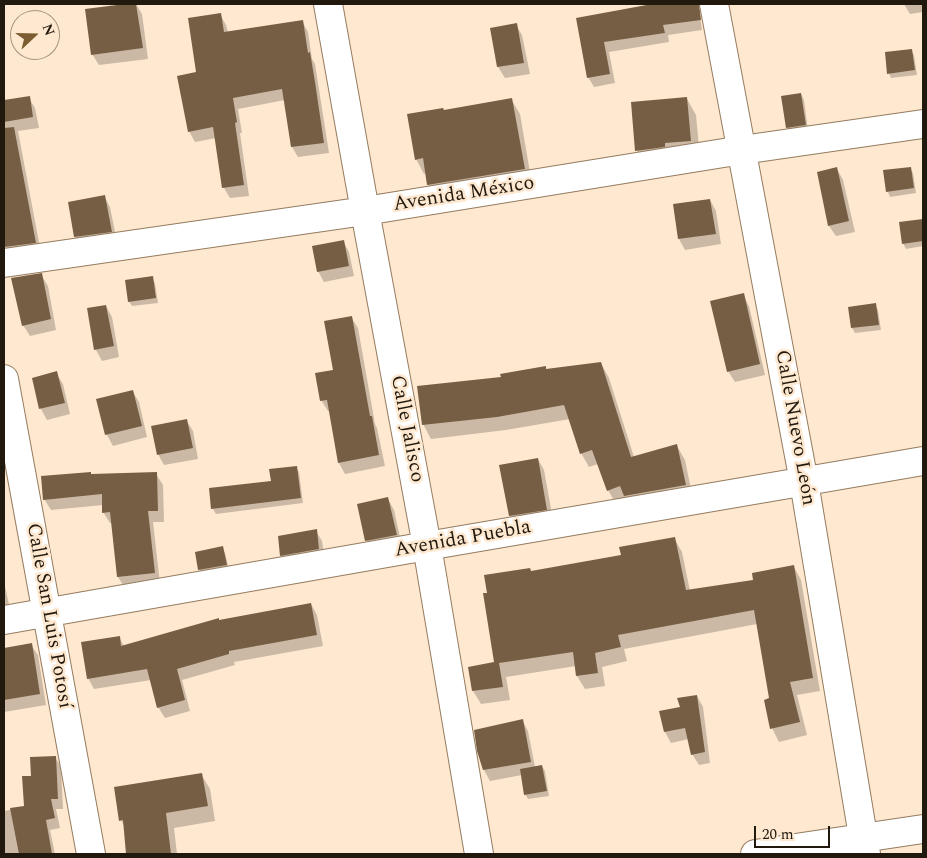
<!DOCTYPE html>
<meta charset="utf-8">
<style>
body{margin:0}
#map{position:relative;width:927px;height:858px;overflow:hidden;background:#fee8d0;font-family:Spectral,serif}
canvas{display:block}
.frame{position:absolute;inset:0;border:5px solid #22190e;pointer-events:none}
.north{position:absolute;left:10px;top:10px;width:50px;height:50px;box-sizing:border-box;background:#fee8d0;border:1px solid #a69582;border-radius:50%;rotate:69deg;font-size:14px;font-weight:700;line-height:20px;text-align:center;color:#22190e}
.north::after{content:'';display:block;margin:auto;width:18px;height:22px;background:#7c5d32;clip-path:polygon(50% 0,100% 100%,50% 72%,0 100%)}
.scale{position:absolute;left:754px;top:826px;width:76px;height:22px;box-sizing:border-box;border:2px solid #22190e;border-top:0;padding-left:6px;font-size:15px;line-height:18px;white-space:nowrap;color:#22190e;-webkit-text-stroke:4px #fee8d0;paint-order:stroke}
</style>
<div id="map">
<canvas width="927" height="858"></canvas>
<div class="frame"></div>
<div class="north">N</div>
<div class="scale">20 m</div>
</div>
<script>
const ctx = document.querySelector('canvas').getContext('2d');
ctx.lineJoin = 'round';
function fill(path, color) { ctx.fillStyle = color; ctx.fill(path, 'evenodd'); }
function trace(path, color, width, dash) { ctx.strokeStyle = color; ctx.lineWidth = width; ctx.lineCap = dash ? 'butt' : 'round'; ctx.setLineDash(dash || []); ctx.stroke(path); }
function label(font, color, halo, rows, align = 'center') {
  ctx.font = font + ' Spectral,serif'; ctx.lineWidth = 5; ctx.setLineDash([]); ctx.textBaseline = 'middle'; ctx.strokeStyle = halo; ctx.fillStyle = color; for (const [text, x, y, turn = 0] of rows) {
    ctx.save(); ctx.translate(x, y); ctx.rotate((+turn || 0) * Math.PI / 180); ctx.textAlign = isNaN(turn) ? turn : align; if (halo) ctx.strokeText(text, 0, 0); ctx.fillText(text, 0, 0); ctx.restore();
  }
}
const shadow = new Path2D(`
 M136,4L142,14L148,59L99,65L92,54L86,10Z
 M659,4V5L670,4H695L699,10L702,30L668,35L669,42L609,52L615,83L594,87L588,77L577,19Z
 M904,4H923V12L910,14Z
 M220,14L226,25L228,32L302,21L308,32L312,59L315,64L329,153L298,157L292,147L285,100L238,109L242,133H240L249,196L230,198L224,188L216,138L195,142L189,131L197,73Z
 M516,25L522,35L530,74L505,78L498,67L491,29Z
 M911,50L914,55L917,75L891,78L889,73Z
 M801,94L804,100L808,130L790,133L787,128Z
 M29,98L35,108L39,128L18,131L41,253L11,258L5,247L4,242V102Z
 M511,99L520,114L532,184L437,199L428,185L426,173L424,174L416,159L444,111Z
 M687,99L696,115L700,157L646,167L637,151L632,103Z
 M910,168L913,173L916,193L890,197L888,192Z
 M837,169L843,180L855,232L836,236L829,226Z
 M104,196L110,207L117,242L82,248L75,237Z
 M710,200L716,211L721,244L685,250L679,239Z
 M923,220V246L906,249L903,243L901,223Z
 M343,241L349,252L354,276L324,282L318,271Z
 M41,275L48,286L56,330L30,336L23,325Z
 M152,278L155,283L158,303L132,306L129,301Z
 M743,295L749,306L765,375L735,382L728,371Z
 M875,305L878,310L881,330L855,333L852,328L850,308Z
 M106,306L112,317L119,357L102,361L96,350Z
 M351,317L358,328L375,424L377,428L385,466L345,474L339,463L330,411H328L321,400L335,371Z
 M601,363L609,378L634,457L677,446L685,460L693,499L616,504L608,490L598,464L589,467L581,453L570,419L506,430L431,439L423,424L502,379L546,370Z
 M56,373L63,384L70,414L47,420L41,409L33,379Z
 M133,392L139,402L147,437L113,446L107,435L98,400Z
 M186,420L193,431L198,459L164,465L158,454Z
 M538,459L544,470L553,520L516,527L510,516Z
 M296,467L299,472L303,503L216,514L213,509L210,489L272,482Z
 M156,474L163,485L164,522H153L160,584L125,588L118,577L112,523H110L103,512V505L51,510L44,499Z
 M388,499L394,510L402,546L373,551L367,540Z
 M316,531L322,541L325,560L288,566L281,555Z
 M674,538L682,552L690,591L755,581L794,567L801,580L820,691L797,695L807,735L779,742L772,728L771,699L757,624L624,649L627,661L602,667L605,686L585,689L577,676L576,666L506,677L510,700L481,704L473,691L469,668L495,664L531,572L623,556Z
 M222,548L225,553L229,570L202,575L199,570Z
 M4,582L12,618L4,620Z
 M311,604L317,615L323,646L234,662L235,665L182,680L190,711L165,718L158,707L151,680L94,689L88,678L119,637L124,646L219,621Z
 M31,645L38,655L46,705L4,712V649Z
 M697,696L703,707L710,763L699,765L692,754L689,739L671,743L665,732L661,712L681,708Z
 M522,720L528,731L535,767L542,766L545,771L549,796L528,799L525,794L522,775L490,781L484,770Z
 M55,757L61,767L63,809H56L60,828L50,830L55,854H4V811L25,807L32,777Z
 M201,774L210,789L215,821L174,828L177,854H128L125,828L121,820Z`);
const building = new Path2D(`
 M125,4H136L143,48L91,55L85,9Z
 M652,4H699L701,20L663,25L665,33L604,42L610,74L587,78L576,18Z
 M221,13L224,32L303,20L308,53L310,52L315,82L324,143L291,147L282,89L233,98L237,122L235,123L244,185L222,188L213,127L188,132L177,76L196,72L188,18Z
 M517,23L524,63L497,67L490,28Z
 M912,49L915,70L887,74L885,52Z
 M801,93L806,125L786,128L781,96Z
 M30,96L33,117L4,122V100Z
 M687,97L691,141L665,143V147L635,151L631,102Z
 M512,98L525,169L427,185L423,158L415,160L407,114L443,108L444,110Z
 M14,127L36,243L4,247V128Z
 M837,167L849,221L828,226L817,172Z
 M911,167L914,188L886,192L883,170Z
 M105,195L112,232L74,237L68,202Z
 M710,199L716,234L678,239L673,204Z
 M923,219V241L902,244L899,222Z
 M344,240L349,266L317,272L312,246Z
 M42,273L51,319L22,326L11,278Z
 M153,276L156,298L128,302L125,280Z
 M744,293L760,364L727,372L710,301Z
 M876,303L879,325L851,328L848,307Z
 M106,305L114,346L94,350L87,308Z
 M352,316L370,416H372L379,455L338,463L327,400L320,401L315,373L333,370L324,321Z
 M601,362L631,457L677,444L686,485L624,496L620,486L607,491L592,450L580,454L564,405L497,417L422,425L417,386L501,377L500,374L546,366V369Z
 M57,371L65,403L39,409L32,378Z
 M133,390L142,426L105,435L96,399Z
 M187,419L193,448L157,455L151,426Z
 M538,458L547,510L509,516L499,465Z
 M297,466L301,498L211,509L209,488L271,481L269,469Z
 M91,472V474L157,472L158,511H148L155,573L117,577L110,512L102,513V494L43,500L41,476Z
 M388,497L397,535L365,541L357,504Z
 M317,529L319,549L280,556L278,536Z
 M675,537L686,590L753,580L752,573L794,565L813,678L790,682L800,722L770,729L764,700L769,698L754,610L618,635L621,647L595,653L598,673L576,676L573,652L499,663L503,687L472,691L468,667L494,662L483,593H487L484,575L530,568L531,571L621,555L619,547Z
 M223,546L227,565L198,570L195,552Z
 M311,603L317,635L229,651V654L177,669L185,700L157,708L147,669L87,679L81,642L120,636L121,646L219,618V620Z
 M32,643L40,694L4,700V648Z
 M697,695L705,752L691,755L685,728L664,732L659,711L680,707L677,698Z
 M523,719L531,762L483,770L477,751L474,730Z
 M56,756L58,799H51L55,818L46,820L52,854H19L10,808L24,806L22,776H31L30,757Z
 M542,765L547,791L524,795L520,769Z
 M202,773L208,806L166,813L171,854H126L123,820L119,821L114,787Z`);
const minor = new Path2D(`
 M328,4L365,211L427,546L479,854
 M714,4L804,482L866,854
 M4,263L365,211L742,150L923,124
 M4,379L91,854
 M4,620L427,546L923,461
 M755,854L923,829`);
const streetNames = [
 ["Avenida México",464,195,-9],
 ["Calle Nuevo León",794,428,80],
 ["Calle Jalisco",406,429,79],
 ["Avenida Puebla",463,540,-10],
 ["Calle San Luis Potosí",48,616,80]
];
fill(shadow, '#0003');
fill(building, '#765e44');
trace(minor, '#947c60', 30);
trace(minor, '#fff', 28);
label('20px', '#22190e', '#fee8d0', streetNames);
</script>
